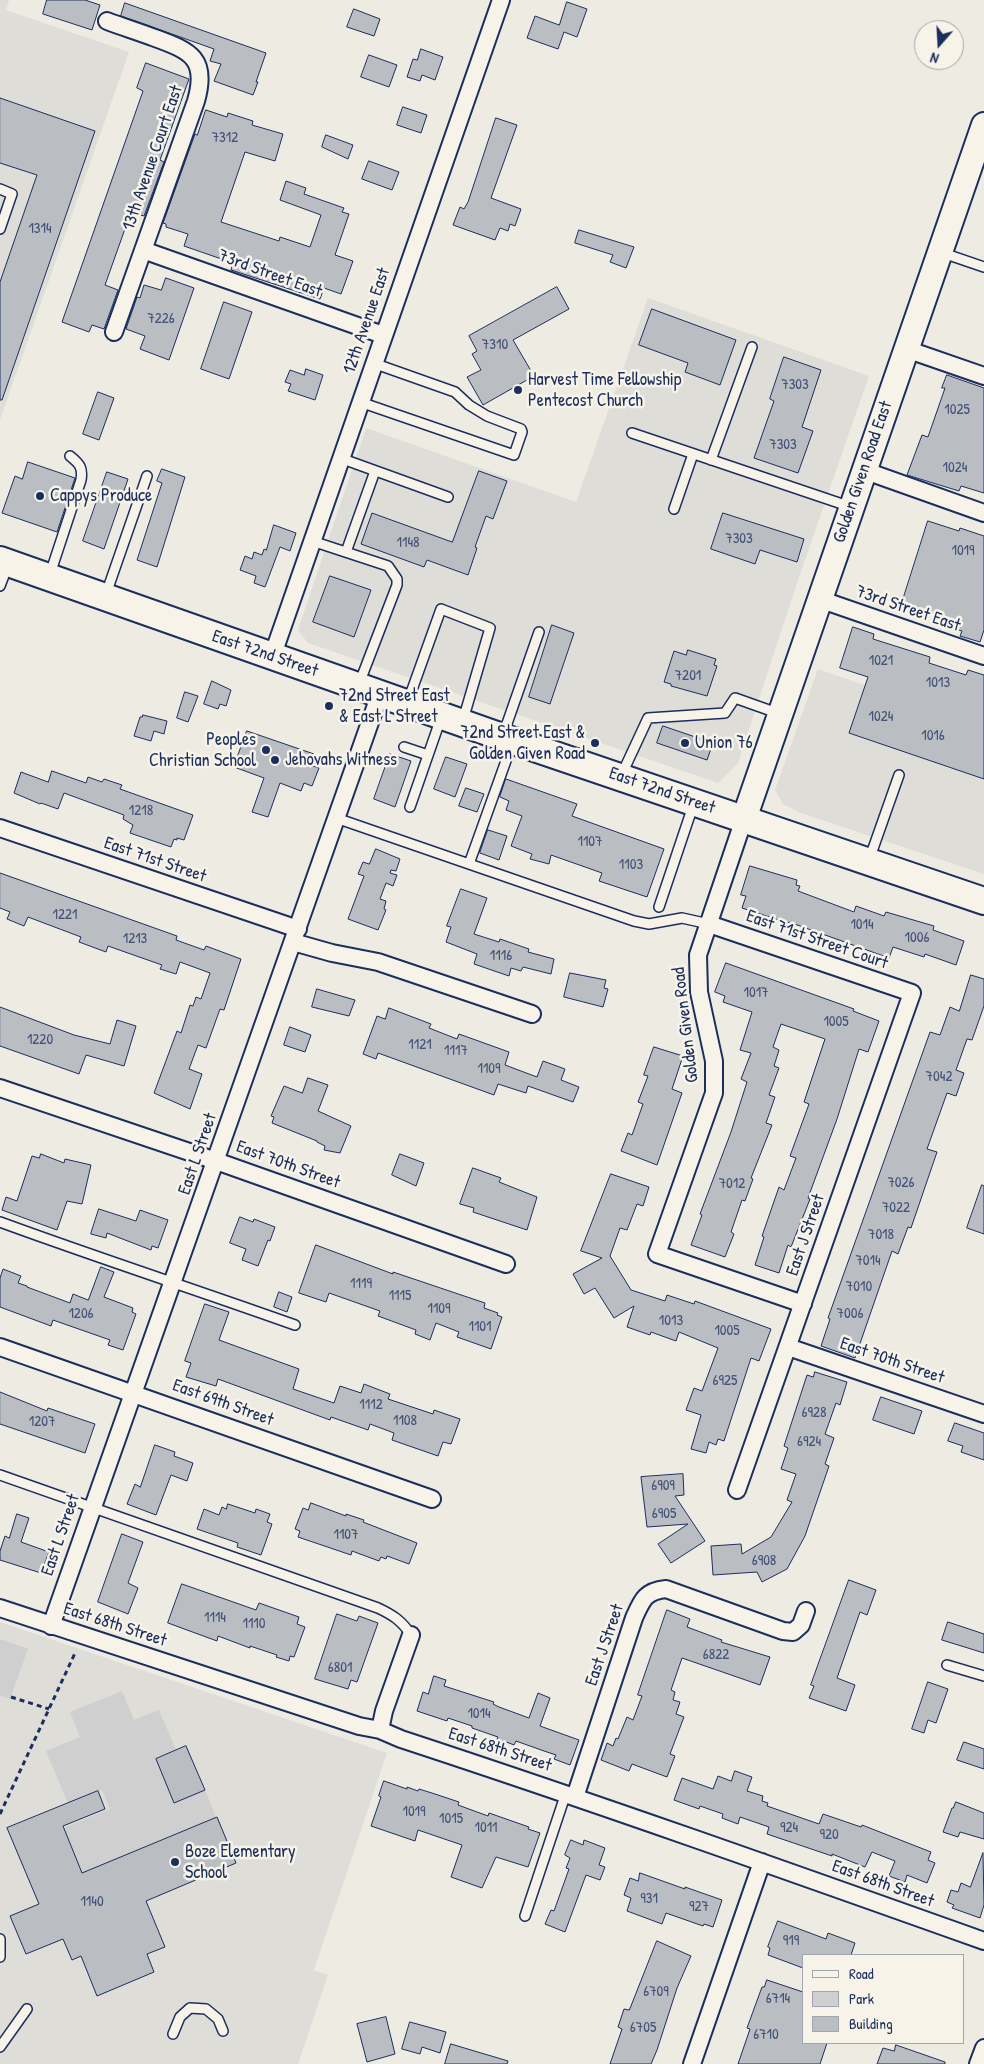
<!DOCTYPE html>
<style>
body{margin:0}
#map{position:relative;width:984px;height:2064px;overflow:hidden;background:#eeebe2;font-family:"Patrick Hand",sans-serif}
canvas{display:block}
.legend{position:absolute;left:802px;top:1954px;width:162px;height:90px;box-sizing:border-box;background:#f7f3e8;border:1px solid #9fa5b1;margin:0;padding:6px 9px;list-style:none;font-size:15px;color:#1b2f5e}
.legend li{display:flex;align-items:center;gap:10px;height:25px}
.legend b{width:25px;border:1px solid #9fa5b1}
.north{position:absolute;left:914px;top:20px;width:50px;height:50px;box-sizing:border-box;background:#f7f3e8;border:1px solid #9fa5b1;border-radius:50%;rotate:199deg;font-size:14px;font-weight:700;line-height:20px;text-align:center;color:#1b2f5e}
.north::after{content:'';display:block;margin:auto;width:18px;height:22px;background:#1b2f5e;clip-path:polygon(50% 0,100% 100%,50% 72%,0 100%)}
</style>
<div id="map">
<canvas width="984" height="2064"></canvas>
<ul class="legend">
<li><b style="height:6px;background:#f7f3e8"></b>Road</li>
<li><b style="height:14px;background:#cfcfcf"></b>Park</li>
<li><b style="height:14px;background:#babdc2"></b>Building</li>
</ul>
<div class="north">N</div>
</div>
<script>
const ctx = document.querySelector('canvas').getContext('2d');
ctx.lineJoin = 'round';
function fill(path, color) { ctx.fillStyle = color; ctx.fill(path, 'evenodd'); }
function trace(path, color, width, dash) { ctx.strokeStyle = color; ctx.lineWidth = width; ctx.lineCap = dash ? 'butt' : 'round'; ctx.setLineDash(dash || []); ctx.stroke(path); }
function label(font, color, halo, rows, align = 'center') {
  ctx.font = font + ' "Patrick Hand",sans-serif'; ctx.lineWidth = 5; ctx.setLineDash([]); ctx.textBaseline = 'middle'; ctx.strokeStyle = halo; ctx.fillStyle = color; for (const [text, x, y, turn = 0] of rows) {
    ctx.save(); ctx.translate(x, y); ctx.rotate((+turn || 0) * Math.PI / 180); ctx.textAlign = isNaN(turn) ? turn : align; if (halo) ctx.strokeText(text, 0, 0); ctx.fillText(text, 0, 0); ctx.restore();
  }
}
const built = new Path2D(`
 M0,0H9L6,10L129,52L0,420Z
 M648,298L869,376L798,580L738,763L718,783L308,643L298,630L366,428L576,502Z
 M818,669L984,726V874L801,813L783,804L775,790Z
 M0,1622L387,1753L314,1970L328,1975L298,2064H0Z`);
const green = new Path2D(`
 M0,1639L28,1649L10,1699L0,1695Z
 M122,1691L134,1720L159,1710L176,1750L156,1759L174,1803L205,1790L216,1817L82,1873L64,1828L110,1809L102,1790L68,1803L46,1751L80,1737L70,1712Z`);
const building = new Path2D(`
 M47,0H85L100,5L92,30L43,14Z
 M567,2L587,9L577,37L564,32L558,49L527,38L535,16L559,25Z
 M125,3L266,53L256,82H258L253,95L214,81L221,64L210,61L214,49L121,16Z
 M354,9L380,19L374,36L347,27Z
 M421,49L443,57L435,80L422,75L420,81L407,77L413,59L417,60Z
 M369,55L397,65L389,87L361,77Z
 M146,63L189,79L160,160L164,162L144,216L131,212L105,285L118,290L104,329L92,325L89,332L62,322L143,91L137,88Z
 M0,98L95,131L2,400H0V282L37,175L0,163Z
 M403,107L427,115L421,133L397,125Z
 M206,110L227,117L228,113L253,121L252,125L283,134L275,161L245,152L221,222L279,241L280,237L310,247L321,215L280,200L286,181L306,188L304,194L344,208L342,212L349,214L335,255L353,261L341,294L324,288L320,299L231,270L233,263L184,246L188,234L166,227V224L163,223L195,134L197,135Z
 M496,118L517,125L491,198L521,209L515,226L510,224L508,231L500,228L495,240L453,225L460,207L464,209L468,202Z
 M326,135L353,145L348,159L322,147Z
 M369,161L399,172L392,190L362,179Z
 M579,230L634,247L626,268L610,262L613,255L575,243Z
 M166,278L194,288L169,360L140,349L145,336L126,329L137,297L140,298L144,285L161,290Z
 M557,287L569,309L513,340L534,376L483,405L467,377L481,370L472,354L477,351L469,336Z
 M224,302L252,312L229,379L201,369Z
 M652,309L736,340L720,385L685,372L688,363L639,345Z
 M784,357L821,370L802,427L813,431L798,473L754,458L774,401L770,399Z
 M306,369L323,375L315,400L288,391L291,384L285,382L290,370L304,375Z
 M947,375L984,388V493L961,486L959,491L907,475L922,435L928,437L945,388H942Z
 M98,392L114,398L99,440L83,434Z
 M28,462L75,478L57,532L2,513L15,476L22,479Z
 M162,469L185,477L157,567L137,560L162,483L157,481Z
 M479,471L507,481L493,519L486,516L475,547L477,548L468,575L427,560L424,567L361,544L372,513L452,542Z
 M107,472L128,479L104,549L83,541Z
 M723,513L804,539L797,562L760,550L755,564L711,549Z
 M928,521L959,531L960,528L984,536V630L980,642L960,636L962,631L933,622L935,614L902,603Z
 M274,525L296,533L290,551L280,547L265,587L254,583L256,576L240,570L245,556L252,559L254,552L262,555L264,549L266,550Z
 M330,576L371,590L354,637L313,622Z
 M552,625L574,633L550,704L529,697Z
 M853,627L874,634L873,639L930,657L929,663L966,675L968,670L984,675V779L849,733L868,677L840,668Z
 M688,650L716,659L714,665L717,666L707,696L671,686V684L664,682L674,651L686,655Z
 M212,681L231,690L226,706L220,704L218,709L204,704Z
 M185,692L198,696L188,722L177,718Z
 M143,715L167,721L164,734L154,731L151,741L134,736L140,717H142Z
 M663,726L713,743L707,760L657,743Z
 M247,731L314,754L310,765L319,768L312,786L304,783L301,791L280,783L268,817L252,812L264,778L234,767Z
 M390,754L411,761L395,807L374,799Z
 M446,757L467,764L455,797L434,789Z
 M52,771L86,783L88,777L102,782L104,779L122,785L120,789L193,815L184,840L177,838V840L174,839L171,847L130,833L133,825L123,819L124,815L64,793L58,809L41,803L40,804L14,793L21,772L48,782Z
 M506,779L577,804L572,816L664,849L647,897L599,881L602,873L551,855L549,864L530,859L532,854L511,846L522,816L506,810L509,801L500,797Z
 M466,788L484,794L477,812L459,806Z
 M488,830L507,836L499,860L480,853Z
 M376,849L400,859L396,871L391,870L390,873L397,875L393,886L386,883L380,899L386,901L384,909L386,910L378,930L348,919L364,876L358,874L363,862L369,864Z
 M750,866L797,880L796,885L800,886L798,891L854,912L856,906L884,916L886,912L934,926L933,930L964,941L956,965L925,954L924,957L893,947L889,958L789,922L788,923L742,908L746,896L741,895Z
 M0,873L177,936L176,940L204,950L206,946L241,959L224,1010L220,1009L206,1048L198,1045L189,1069L202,1074L190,1109L154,1093L177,1031L181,1033L190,1005L193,1006L196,997L201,999L210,973L180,962L176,974L160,969L162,965L108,946L106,952L79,942L81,937L28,917L24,926L7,919L10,912L0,908Z
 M461,889L487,898L474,934L499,942L500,939L529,949L528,952L554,959L551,974L523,967L521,971L511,968L509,976L474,964L477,954L446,942L451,927L447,926Z
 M726,963L854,1009L853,1011L879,1021L868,1052L859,1049L837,1119L808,1198L810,1199L791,1247L788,1245L779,1273L755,1265L764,1237L762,1236L779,1187L784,1190L796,1158L790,1156L809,1104L804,1102L825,1039L781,1024L773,1047L779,1050L774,1066L779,1068L769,1095L775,1097L766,1123L772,1125L751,1178L753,1179L745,1201L742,1200L731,1232L734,1234L725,1257L691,1245L702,1215L700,1214L731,1132L747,1082L741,1079L751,1053L740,1050L752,1012L723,1002L725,996L715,992Z
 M570,973L606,980L604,988L608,989L603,1007L564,997Z
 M971,975L984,979V1006L972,1040L967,1039L956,1070L964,1073L956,1096L947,1093L927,1149L937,1152L911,1228L908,1227L898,1254L892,1251L855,1358L821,1346L830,1319L828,1318L930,1032L940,1035L950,1007L959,1011Z
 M317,989L355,1000L349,1016L312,1007Z
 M0,1007L74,1035L110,1044L117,1020L136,1026L124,1066L86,1055L79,1074L0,1046Z
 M389,1008L431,1024L429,1028L457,1039L459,1034L509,1052L505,1065L537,1077L543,1061L565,1069L561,1080L579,1087L573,1102L528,1086L526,1093L498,1084L494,1095L378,1053L376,1059L363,1054L377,1016L385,1019Z
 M290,1027L311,1035L305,1052L284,1045Z
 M654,1047L683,1056L672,1089L682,1093L657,1165L621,1151L628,1133L632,1135L643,1104L638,1102L648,1076L644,1075Z
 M308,1078L328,1085L318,1111L351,1126L340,1153L324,1150L325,1146L317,1142V1141L272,1123L274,1117L271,1116L284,1086L302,1093Z
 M41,1154L64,1163L65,1159L91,1165L82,1204L67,1201L57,1230L2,1210L6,1197L17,1201L32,1156L39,1158Z
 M400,1154L424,1163L416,1186L392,1175Z
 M473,1168L501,1178L499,1182L537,1197L527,1230L473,1212L474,1208L460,1204Z
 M611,1174L649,1187L643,1206L637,1204L627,1230L620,1228L610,1256L631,1290L665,1301L667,1295L694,1304L695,1301L771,1329L759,1361L751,1358L724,1441L718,1439L716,1445L709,1442L706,1453L691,1449L701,1415L686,1410L694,1388L702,1391L718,1348L679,1332L676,1341L651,1332L650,1335L627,1327L634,1306L614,1318L595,1288L584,1294L573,1274L602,1258L581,1251Z
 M982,1185L984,1186V1234L967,1228Z
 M99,1209L136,1221L140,1210L168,1220L158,1248L152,1246L151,1250L107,1233L106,1238L91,1234Z
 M240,1217L253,1222L254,1219L275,1227L270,1241L268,1240L258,1266L242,1260L246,1249L230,1243Z
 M316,1245L393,1274V1272L485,1303L484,1308L498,1313L497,1315L502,1317L491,1349L457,1337L459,1332L436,1323L430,1340L415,1334L416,1330L378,1316L380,1311L329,1293L326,1302L299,1293Z
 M101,1267L114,1272L104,1297L133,1308L132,1312L136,1314L123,1350L108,1345L110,1340L53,1320L51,1326L0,1307V1278L3,1269L21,1276L18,1283L27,1286V1287L70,1303L73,1294L88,1300Z
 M279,1292L292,1297L287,1312L274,1307Z
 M205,1304L229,1312L219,1340L299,1369L293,1389L334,1403L340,1386L361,1393L364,1384L390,1394L388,1399L433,1414L434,1410L460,1419L451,1444L443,1442L438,1456L392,1440L394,1433L370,1424L368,1430L331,1417L330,1420L218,1379L216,1386L186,1377L191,1363L185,1361Z
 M815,1372L847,1382L840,1405L836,1403L825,1434L834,1438L825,1464L829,1466L805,1536L787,1569L762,1582L757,1572L713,1575L711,1546L741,1544L742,1554L771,1537L792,1502L787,1500L796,1474L781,1469L788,1448L784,1446L807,1375L813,1377Z
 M0,1392L47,1411L48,1408L95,1424L85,1453L0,1424Z
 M881,1397L922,1411L914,1434L873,1420Z
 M955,1423L984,1433V1460L961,1452L963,1446L948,1441Z
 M155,1445L175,1452L174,1456L193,1463L187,1481L171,1475L156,1515L127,1504L135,1484L140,1487Z
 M683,1474L684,1495L675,1496L705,1541L671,1563L658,1544L688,1524L647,1527L641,1477Z
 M311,1503L346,1516V1514L364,1520L363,1522L417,1543L409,1564L387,1556L386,1559L381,1557L379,1561L352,1551L351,1555L298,1537L300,1531L295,1529L303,1508L308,1510Z
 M228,1504L255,1513L256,1509L270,1514L267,1522L272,1524L261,1555L237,1547L238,1543L197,1529L204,1509L219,1515L222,1507L226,1509Z
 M17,1514L29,1518L21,1542L49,1552L41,1573L0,1560V1551L5,1536L9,1538Z
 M122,1534L143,1542L128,1583L138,1588L128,1614L98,1602Z
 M849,1580L876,1590L867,1615L860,1612L837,1678L855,1685L846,1711L809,1698L814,1686L811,1685Z
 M182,1584L256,1610L259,1603L299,1617L297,1624L305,1627L294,1657L290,1656L289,1661L276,1657L277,1655L250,1646V1648L218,1636L217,1641L168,1623Z
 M667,1610L690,1619L687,1627L722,1640L721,1642L770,1657L760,1685L682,1658L671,1690L675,1692L673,1700L680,1702L676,1714L684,1717L670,1754L675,1756L667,1777L632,1764L629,1771L601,1760L607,1743L613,1746L616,1738L618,1739L627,1717L633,1720L642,1696L638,1695Z
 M337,1614L357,1621L359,1616L378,1623L357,1682L351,1680L348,1689L315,1679Z
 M948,1622L984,1634V1653L942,1640Z
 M434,1676L446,1680L444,1686L494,1702L493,1704L499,1707L529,1718L538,1693L550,1698L540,1726L579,1740L570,1765L554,1759L556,1755L544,1751L516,1741L514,1745L509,1743L497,1739L498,1737L472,1728V1726L448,1718L447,1721L417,1711L423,1692L428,1694Z
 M928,1682L948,1689L936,1723L928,1720L924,1733L912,1729Z
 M964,1742L984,1749V1769L957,1760Z
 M186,1746L205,1790L174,1803L156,1759Z
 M735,1771L752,1777L747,1791L763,1796L762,1801L768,1803L767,1806L819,1824L823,1814L861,1827L862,1825L931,1852L928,1860L935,1863L927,1883L907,1875L905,1882L889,1876L895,1861L872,1852L865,1867L832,1854V1856L767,1834L769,1827L740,1817L738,1824L722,1818L723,1814L700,1806L699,1809L674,1800L682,1778L713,1789L718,1776L731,1781Z
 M384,1781L407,1789V1787L418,1791L419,1789L435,1794L459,1802L458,1805L488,1816L489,1813L529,1827L528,1829L540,1833L528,1867L496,1857L482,1888L451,1877L462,1845L418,1830L415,1841L371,1826L381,1797L379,1796Z
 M98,1791L105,1809L63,1826L82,1873L217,1817L236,1863L146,1901L165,1947L147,1954L154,1972L97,1996L81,1956L72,1960L63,1939L26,1954L10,1916L39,1904L7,1828Z
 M956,1802L984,1813V1839L960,1832L958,1837L943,1832L952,1808H953Z
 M571,1840L583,1845L584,1840L605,1848L599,1865L605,1867L600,1880L586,1875L565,1932L545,1924L551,1910L554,1911L569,1869L566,1868L570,1858L565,1855Z
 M983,1853L984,1905L980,1918L952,1908L954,1905L947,1902L951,1890L958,1892L961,1883L970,1887Z
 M640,1873L685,1889V1887L722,1900L713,1927L704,1924L703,1926L666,1913L662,1924L627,1911L631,1898L624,1895L630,1878L638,1881Z
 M778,1921L826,1939L828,1933L855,1943L851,1955H803V1968L768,1955L770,1948L768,1947Z
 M657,1941L691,1956L677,1988L657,2050L651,2064H610L622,2029L618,2027L624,2009L629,2010Z
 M767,1980L803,1992V2043H827L820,2064H738L750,2029L747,2028L762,1987H764Z
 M386,2017L395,2054L367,2062L357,2024Z
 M410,2022L446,2032L440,2053L422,2047L420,2054L402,2049Z
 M451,2044L508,2061L507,2064H445Z
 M896,2045L945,2062V2064H877L883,2048L894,2051Z`);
const path = new Path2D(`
 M11,1697L49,1709
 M0,1814L76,1651`);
const lane = new Path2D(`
 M0,189L12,194L0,229
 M940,252L984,267
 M360,402L514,455L522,432L521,429L487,416L469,405L455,392L373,363
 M632,433L851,507
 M340,458L448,497
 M711,460L752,347
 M674,509L693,454
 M312,541L388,566L397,579V585L359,684
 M346,552L375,471
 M50,574L81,480C83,468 80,464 70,456
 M0,586L8,565
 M106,594L147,476
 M408,701L441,609L490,628L463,720
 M503,735L539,632
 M404,747L428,755
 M621,776L648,718L725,713L735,698L780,714
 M410,807L441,718
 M336,818L634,921L649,924L682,918L709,924
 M869,860L899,775
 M469,864L512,744
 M659,907L694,803
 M0,1222C98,1258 197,1290 295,1325
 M0,1475L378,1608C393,1615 402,1621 411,1635
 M947,1665L984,1676
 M525,1916L566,1793
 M0,1939V1957
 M173,2034L180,2017L190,2008L206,2009L218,2019L223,2031
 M0,2047L27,2009`);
const street = new Path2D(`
 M107,21C123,27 139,32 155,38C191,51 208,59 196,101L114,332
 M143,250L383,335
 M906,349L984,376
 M863,470L984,513
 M819,599L984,656
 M272,657L501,0
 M744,819L698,955L699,992L714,1061V1093L657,1254L803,1304
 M0,828L298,929
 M709,924L912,993L737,1490
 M293,942L332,953L378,962L532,1014
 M0,1088L216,1161L506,1264
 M0,1347L432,1499
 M788,1347L984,1414
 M0,1608L359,1726L380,1730L401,1739C596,1803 790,1872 984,1941
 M51,1626L380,694
 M380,1730L384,1711L411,1635
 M575,1797L634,1618C642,1600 645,1591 666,1589L783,1631L793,1632L801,1625L806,1611
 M692,2064L762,1862
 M978,2064L984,2048`);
const secondary = new Path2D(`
 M744,819L984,125`);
const primary = new Path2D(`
 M0,560L502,737L984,901`);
const markers = [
 [518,390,5,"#1b2f5e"],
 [40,496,5,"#1b2f5e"],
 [329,706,5,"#1b2f5e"],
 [595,743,5,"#1b2f5e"],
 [685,743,5,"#1b2f5e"],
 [266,750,5,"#1b2f5e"],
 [275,760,5,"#1b2f5e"],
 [175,1862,5,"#1b2f5e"]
];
const numberNames = [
 ["7312",225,138],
 ["1314",40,229],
 ["7226",161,319],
 ["7310",495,345],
 ["7303",795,385],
 ["1025",957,410],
 ["7303",783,445],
 ["1024",955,468],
 ["7303",739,539],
 ["1148",408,543],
 ["1019",963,551],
 ["1021",881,661],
 ["7201",688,676],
 ["1013",938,683],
 ["1024",881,717],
 ["1016",933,736],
 ["1218",141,811],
 ["1107",590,842],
 ["1103",631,865],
 ["1221",65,915],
 ["1014",862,925],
 ["1006",917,938],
 ["1213",135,939],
 ["1116",501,956],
 ["1017",756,993],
 ["1005",836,1022],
 ["1220",40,1040],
 ["1121",420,1045],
 ["1117",456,1051],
 ["1109",489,1069],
 ["7042",939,1077],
 ["7026",901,1183],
 ["7012",732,1184],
 ["7022",896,1208],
 ["7018",881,1235],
 ["7014",868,1261],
 ["1119",361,1284],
 ["7010",859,1287],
 ["1115",400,1296],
 ["1109",439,1309],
 ["1206",81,1314],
 ["7006",850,1314],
 ["1013",671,1321],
 ["1101",480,1327],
 ["1005",727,1331],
 ["6925",725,1381],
 ["1112",371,1405],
 ["6928",814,1413],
 ["1108",405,1421],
 ["1207",42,1422],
 ["6924",809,1442],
 ["6909",663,1486],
 ["6905",664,1514],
 ["1107",346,1535],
 ["6908",764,1561],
 ["1114",215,1618],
 ["1110",254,1624],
 ["6822",716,1655],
 ["6801",340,1668],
 ["1014",479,1714],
 ["1019",414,1812],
 ["1015",451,1819],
 ["1011",486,1828],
 ["924",789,1828],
 ["920",829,1835],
 ["931",649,1899],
 ["1140",92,1902],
 ["927",699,1907],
 ["919",791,1941],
 ["6709",656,1992],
 ["6714",778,1999],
 ["6705",643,2028],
 ["6710",766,2035]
];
const streetNames = [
 ["13th Avenue Court East",153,158,-71],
 ["73rd Street East",270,274,20],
 ["12th Avenue East",367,321,-71],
 ["Golden Given Road East",863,472,-71],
 ["73rd Street East",908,609,19],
 ["East 72nd Street",265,654,19],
 ["East 72nd Street",662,791,19],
 ["East 71st Street",155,860,19],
 ["East 71st Street Court",817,940,19],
 ["Golden Given Road",686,1025,-97],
 ["East L Street",198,1154,-71],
 ["East 70th Street",288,1165,20],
 ["East J Street",806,1235,-71],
 ["East 70th Street",892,1361,19],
 ["East 69th Street",223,1403,20],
 ["East L Street",61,1535,-71],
 ["East 68th Street",115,1625,18],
 ["East J Street",605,1645,-71],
 ["East 68th Street",500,1750,18],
 ["East 68th Street",883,1884,20]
];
const poiNames = [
 ["Harvest Time Fellowship",528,380],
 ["Pentecost Church",528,401],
 ["Cappys Produce",50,496],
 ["72nd Street East",339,696],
 ["& East L Street",339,717],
 ["72nd Street East &",585,733,"right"],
 ["Golden Given Road",585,754,"right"],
 ["Peoples",256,740,"right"],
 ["Christian School",256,761,"right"],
 ["Union 76",695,743],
 ["Jehovahs Witness",285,760],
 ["Boze Elementary",185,1852],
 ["School",185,1873]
];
fill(built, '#deddd8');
fill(green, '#cfcfcf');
fill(building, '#babdc2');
trace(building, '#1b2f5e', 1);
trace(lane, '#1b2f5e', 12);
trace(street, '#1b2f5e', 20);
trace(secondary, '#1b2f5e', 28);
trace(primary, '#1b2f5e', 30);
trace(path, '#1b2f5e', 3, [5, 4]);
trace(lane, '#f7f3e8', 9);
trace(street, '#f7f3e8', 16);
trace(secondary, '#f7f3e8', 24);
trace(primary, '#f7f3e8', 26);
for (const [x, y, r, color] of markers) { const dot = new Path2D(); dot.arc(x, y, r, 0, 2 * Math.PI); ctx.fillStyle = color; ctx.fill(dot); trace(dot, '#f7f3e8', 2); }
label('15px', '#435277', null, numberNames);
label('18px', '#1b2f5e', '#f7f3e8', streetNames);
label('18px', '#1b2f5e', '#f7f3e8', poiNames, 'left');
</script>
